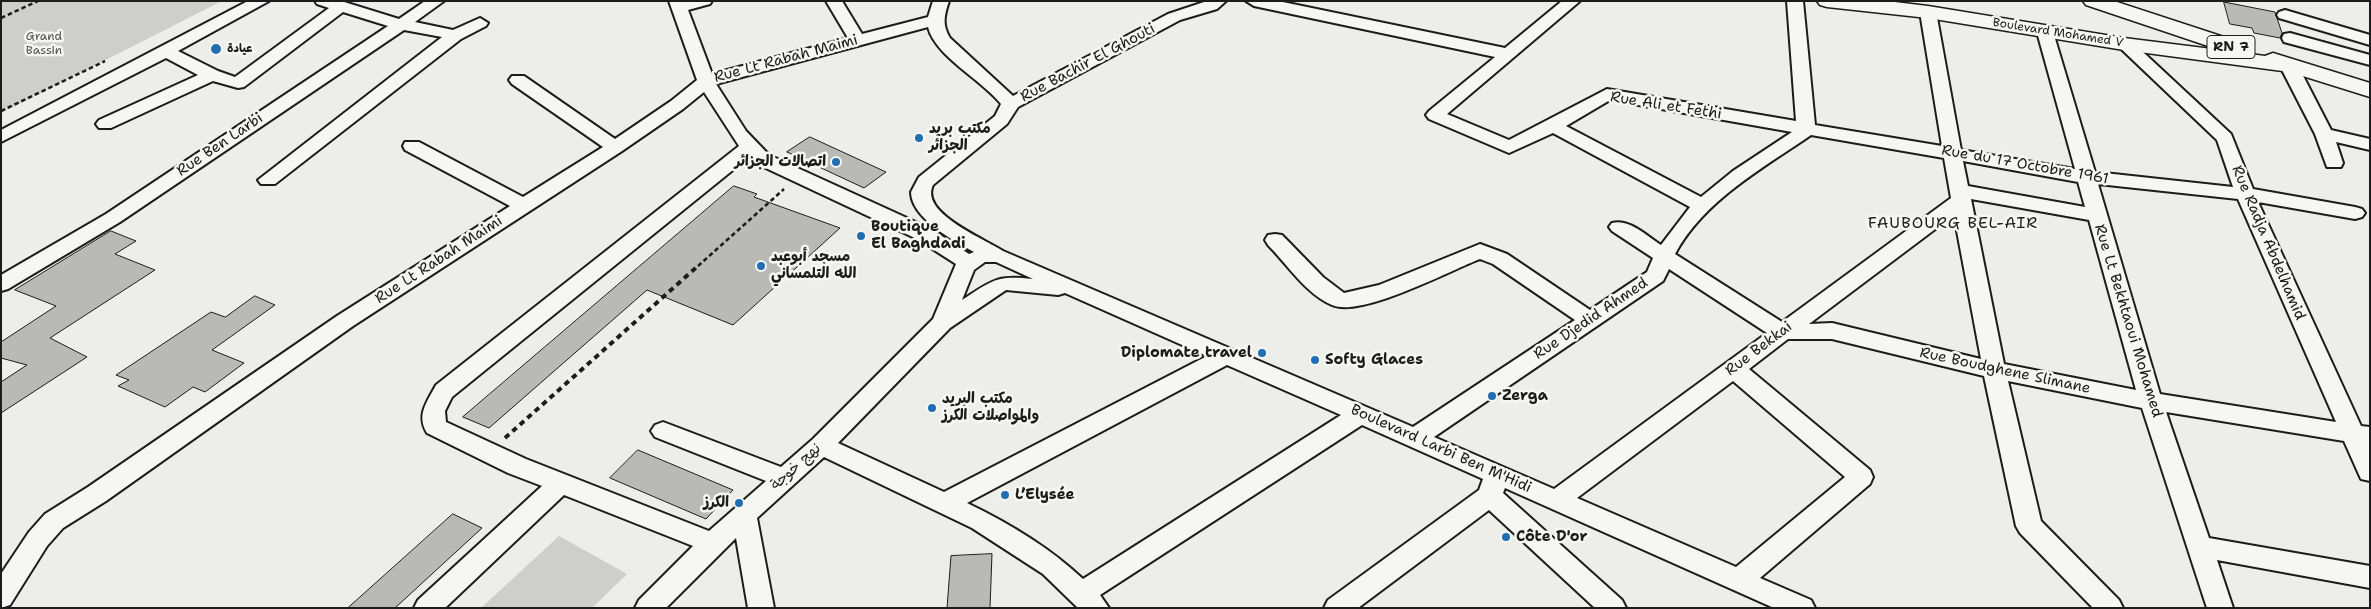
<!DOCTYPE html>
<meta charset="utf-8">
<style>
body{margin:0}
#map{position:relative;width:2371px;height:609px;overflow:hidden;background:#edede9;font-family:"Shantell Sans",sans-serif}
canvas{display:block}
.frame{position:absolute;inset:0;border:2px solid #1c1c1c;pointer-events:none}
</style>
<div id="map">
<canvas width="2371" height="609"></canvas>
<div class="frame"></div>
</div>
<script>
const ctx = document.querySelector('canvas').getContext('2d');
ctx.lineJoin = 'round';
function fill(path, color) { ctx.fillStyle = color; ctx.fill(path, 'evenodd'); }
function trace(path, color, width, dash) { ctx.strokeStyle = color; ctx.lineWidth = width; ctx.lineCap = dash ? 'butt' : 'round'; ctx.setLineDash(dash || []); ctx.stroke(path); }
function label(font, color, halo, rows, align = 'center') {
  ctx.font = font + ' "Shantell Sans","Playpen Sans Arabic",sans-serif'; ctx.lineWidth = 5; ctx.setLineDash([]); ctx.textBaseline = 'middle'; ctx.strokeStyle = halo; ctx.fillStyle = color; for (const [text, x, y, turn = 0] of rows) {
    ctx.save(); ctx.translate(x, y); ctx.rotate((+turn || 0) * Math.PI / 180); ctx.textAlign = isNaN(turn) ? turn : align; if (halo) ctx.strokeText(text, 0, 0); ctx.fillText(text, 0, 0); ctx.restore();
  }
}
const green = new Path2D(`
 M1,1H222L1,113Z
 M559,536L627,574L592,608H481Z`);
const building = new Path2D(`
 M2224,2L2275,12L2282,33L2280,38L2254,33L2252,28L2230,24Z
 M810,137L886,172L864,188L787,152Z
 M734,186L757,194L754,197L840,228L733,325L647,290L489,428L463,417Z
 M111,231L136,241L115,254L155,270L50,338L87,357L1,413V382L27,365L1,358V342L56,306L15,290Z
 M255,296L275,305L212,350L244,363L205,392L193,387L165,407L118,386L129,380L116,375L211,312L225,317Z
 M638,450L733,490L706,519L610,478Z
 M453,514L482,528L395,608H348Z
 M992,554L990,608H947L951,556Z`);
const pathFar1 = new Path2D(`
 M1,18L38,1
 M1,111L105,61
 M698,266L784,189`);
const path = new Path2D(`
 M505,438L699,265`);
const minor = new Path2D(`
 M248,1H269L178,51L218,71L235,77L329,8L317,4L315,1H341L399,19L425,1H444L415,22L453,30L480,18L488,23L486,26L461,39L275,184H261L258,180L442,37L404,30L120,222L8,289L1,291V275L106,214L388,26L343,12L244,87L238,88L213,81L111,128H99L96,124L99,120L198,75L166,58L1,142V130Z
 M669,1H712L710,4L688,10L712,74L848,38L826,1H842L862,34L928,17L933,1H949C944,16 942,25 950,38L1013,96L1168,14L1207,1H1226L1217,9L1180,20L1018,107L1007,124L933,185C919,213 985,239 1003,251L1413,427L1575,320L1493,264L1480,259C1449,271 1361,318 1332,305C1306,294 1287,264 1268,245L1265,240L1268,235L1275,234L1282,235L1323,277L1344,293L1379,285L1480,244L1507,254L1590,310L1647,272L1653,258L1612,231L1609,227L1612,223C1629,218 1647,236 1661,245L1690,207L1553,133L1509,153L1429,119L1426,115L1429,111L1495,57L1254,6L1246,1H1278L1505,48L1562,1H1580L1447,114L1509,140L1607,89L1796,121L1787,1H1803L1815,125L1942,146L1920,12L1928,7L1936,12L1961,150L2075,169L2037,32L2039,29H2051L2053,32L2095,172L2233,187L2217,140L2116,44L2118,40H2130L2231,134L2253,189L2355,207L2362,209L2365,213L2362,217L2355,219L2258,202L2361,426L2370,427V481L2361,479L2344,441L2166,412L2209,538L2370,566V588L2217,560L2233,608H2207L2142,408L2008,381L2041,521L2119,600L2123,608H2093L2020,533L2016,526L1984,376L1832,339H1788L1749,369L1870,470L1873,477L1870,484L1760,578L1811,600L1815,608H1774L1505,488L1503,493L1622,600L1626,608H1595L1489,510L1358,608H1324L1328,600L1479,490L1483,479L1362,425L1100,595L1109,608H1078L1043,574L972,528L824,457L757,518L774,608H748L736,538L666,608H635L639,600L693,546L564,495L445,608H414L418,600L542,486L508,473L427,433C416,415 427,402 436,385L739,146L704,92L683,109L622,151L353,326L106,501L63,528L47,546L10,605L1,608V574L29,532L45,514L88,487L337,316L510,206L405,150L403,146L405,142H419L523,197L603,147L512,84L509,80L512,76H524L615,139L671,101L697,80ZM928,27C935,56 982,80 1001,104L995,116L919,177L911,192C911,218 954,241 974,252L969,254L931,229L769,155L746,131L716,84ZM1610,100L1792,132L1733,171L1701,197L1566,126ZM1811,135L1944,158L1951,198L1782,322L1675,254C1703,201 1763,168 1811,135ZM749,157L755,163L917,239L956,264L933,319L813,439L781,467L671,425L663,422L655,425L651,431L655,437L766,481L709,531L526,459L446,422L445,411L452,397ZM1963,161L2078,182L2085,207L1968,186ZM2098,184L2238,199L2336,422L2160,394ZM1971,199L2089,220L2136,390L2004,364ZM1954,215L1981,359L1832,323L1809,324ZM985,262H996L1033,279C996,275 993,280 962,300L974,270ZM1669,269L1767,333L1554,489L1434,437L1663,281ZM1006,290L1058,295L1065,293L1207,356L944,492L838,443L950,328ZM1227,365L1341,415L1083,579C1050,548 1009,523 967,503ZM1733,381L1845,477L1736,567L1577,498Z
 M2285,10L2370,35V45L2279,18L2277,15L2279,12Z
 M2290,33L2370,55V65L2284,42L2282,38L2284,34Z
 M2289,61L2295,62L2298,66L2331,130L2370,139V150L2336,142L2343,163L2341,167H2327L2315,134L2280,66L2283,62Z`);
const major = new Path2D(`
 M1817,1H1886L1928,6L2124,38L2220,50L2086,5L2083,1H2114L2233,40L2236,45L2233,50L2227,51L2265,56L2273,53L2370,83V97L2290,72L2124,50L1928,18L1827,7L1820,5Z`);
const markers = [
 [216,49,6,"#1f6fb2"],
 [919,138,5,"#1f6fb2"],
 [836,162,5,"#1f6fb2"],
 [861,236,5,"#1f6fb2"],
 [761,266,5,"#1f6fb2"],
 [1262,353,5,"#1f6fb2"],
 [1315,360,5,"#1f6fb2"],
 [1492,396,5,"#1f6fb2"],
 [932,408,5,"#1f6fb2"],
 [1005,495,5,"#1f6fb2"],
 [739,503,5,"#1f6fb2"],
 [1506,537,5,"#1f6fb2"]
];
const farStreetnames = [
 ["Boulevard Mohamed V",2058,33,9]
];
const farParknames = [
 ["Grand",44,37],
 ["Bassin",44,51]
];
const farPoinames = [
 ["عيادة",227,49]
];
const shields = [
 [2231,47,48]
];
const shieldNames = [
 ["RN 7",2231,47]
];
const streetNames = [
 ["Rue Lt Rabah Maimi",786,59,-15],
 ["Rue Bachir El Ghouti",1088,63,-28],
 ["Rue Ali et Fethi",1666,106,9],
 ["Rue Ben Larbi",220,145,-34],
 ["Rue du 17 Octobre 1961",2025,165,10],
 ["Rue Radja Abdelhamid",2268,243,67],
 ["Rue Lt Rabah Maimi",439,260,-33],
 ["Rue Djedid Ahmed",1591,319,-34],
 ["Rue Lt Bekhtaoui Mohamed",2128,321,73],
 ["Rue Bekkai",1759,349,-37],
 ["Rue Boudghene Slimane",2005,371,12],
 ["Boulevard Larbi Ben M'Hidi",1441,449,24],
 ["نهج خوجة",796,467,-42]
];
const poiNames = [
 ["مكتب بريد",929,129],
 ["الجزائر",929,146],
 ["اتصالات الجزائر",826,162,"right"],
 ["Boutique",871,227],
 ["El Baghdadi",871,244],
 ["مسجد أبوعبد",771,257],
 ["الله التلمساني",771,274],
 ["Diplomate travel",1252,353,"right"],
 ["Softy Glaces",1325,360],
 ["Zerga",1502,396],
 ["مكتب البريد",942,399],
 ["والمواصلات الكرز",942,416],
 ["L’Elysée",1015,495],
 ["الكرز",729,503,"right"],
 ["Côte D'or",1516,537]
];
const neighbourhoodNames = [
 ["FAUBOURG BEL-AIR",1953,224]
];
fill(green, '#cececb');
fill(building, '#b9b9b6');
trace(building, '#1c1c1c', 1);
trace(minor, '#1c1c1c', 4);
trace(major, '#1c1c1c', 3);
trace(pathFar1, '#1c1c1c', 2.5, [4.5, 3]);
trace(path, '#1c1c1c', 4, [5.5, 4.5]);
fill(minor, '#f6f6f2');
fill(major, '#f6f6f2');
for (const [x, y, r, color] of markers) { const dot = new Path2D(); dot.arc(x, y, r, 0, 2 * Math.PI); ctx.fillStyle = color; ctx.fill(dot); trace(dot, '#f6f6f2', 2); }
label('12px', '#1c1c1c', '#f6f6f2', farStreetnames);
label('12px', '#515151', '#f6f6f2', farParknames);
label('bold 12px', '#1c1c1c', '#f6f6f2', farPoinames, 'left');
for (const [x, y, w] of shields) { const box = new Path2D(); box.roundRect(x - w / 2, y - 11.5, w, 23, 4); ctx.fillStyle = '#f6f6f2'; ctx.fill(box); trace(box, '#1c1c1c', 1); }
label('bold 14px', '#1c1c1c', null, shieldNames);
label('15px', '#1c1c1c', '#f6f6f2', streetNames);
label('bold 15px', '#1c1c1c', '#f6f6f2', poiNames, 'left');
ctx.letterSpacing = '1px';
label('16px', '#1c1c1c', '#f6f6f2', neighbourhoodNames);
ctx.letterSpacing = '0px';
</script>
